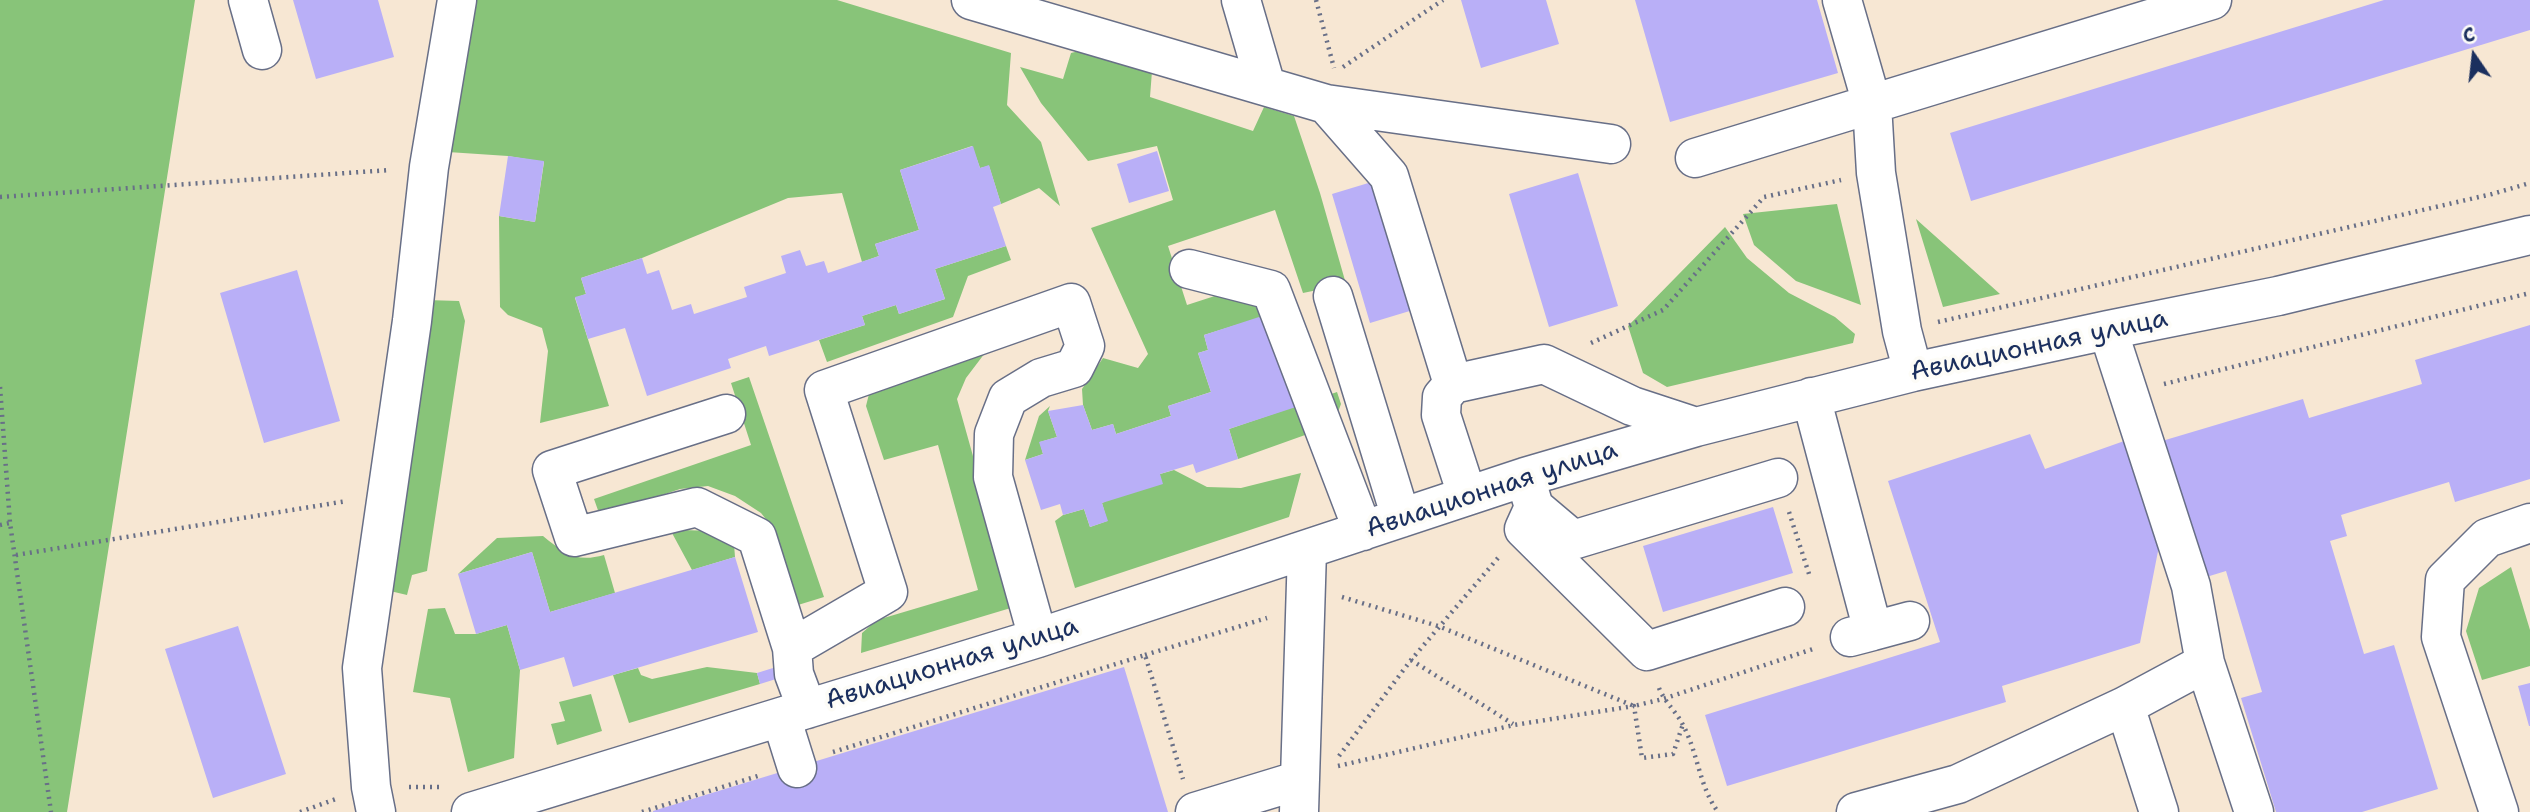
<!DOCTYPE html>
<meta charset="utf-8">
<style>
body{margin:0}
#map{position:relative;width:2530px;height:812px;overflow:hidden;background:#f7e7d3;font-family:"Shantell Sans",sans-serif}
canvas{display:block}
.north{position:absolute;left:2439px;top:21px;width:70px;height:70px;-webkit-text-stroke:5px #fdfcf7;paint-order:stroke;rotate:346deg;font-size:19px;font-weight:700;line-height:28px;text-align:center;color:#1b2f5e}
.north::after{content:'';display:block;margin:auto;width:24px;height:32px;background:#1b2f5e;clip-path:polygon(50% 0,100% 100%,50% 72%,0 100%)}
</style>
<div id="map">
<canvas width="2530" height="812"></canvas>
<div class="north">С</div>
</div>
<script>
const ctx = document.querySelector('canvas').getContext('2d');
ctx.lineJoin = 'round';
function fill(path, color) { ctx.fillStyle = color; ctx.fill(path, 'evenodd'); }
function trace(path, color, width, dash) { ctx.strokeStyle = color; ctx.lineWidth = width; ctx.lineCap = dash ? 'butt' : 'round'; ctx.setLineDash(dash || []); ctx.stroke(path); }
function label(font, color, halo, rows, align = 'center') {
  ctx.font = font + ' "Shantell Sans",sans-serif'; ctx.lineWidth = 7; ctx.setLineDash([]); ctx.textBaseline = 'middle'; ctx.strokeStyle = halo; ctx.fillStyle = color; for (const [text, x, y, turn = 0] of rows) {
    ctx.save(); ctx.translate(x, y); ctx.rotate((+turn || 0) * Math.PI / 180); ctx.textAlign = isNaN(turn) ? turn : align; if (halo) ctx.strokeText(text, 0, 0); ctx.fillText(text, 0, 0); ctx.restore();
  }
}
const green = new Path2D(`
 M0,0H195L67,812H0Z
 M471,0H837L1011,53L1007,105L1041,142L1060,206L1039,188L1001,204L989,166L980,168L972,146L900,170L919,230L875,244L879,256L862,262L842,193L788,198L642,258L581,278L586,294L575,298L609,406L540,423L548,351L542,328L508,315L500,307L499,216L535,222L544,162L508,156L448,152Z
 M1083,50L1152,71L1150,97L1253,131L1264,107L1294,116L1320,193L1346,284L1303,293L1275,210L1168,246L1187,305L1258,282L1275,313L1204,335L1208,350L1198,353L1211,392L1168,406L1171,416L1116,434L1113,424L1092,430L1083,405L1082,389L1103,358L1138,368L1148,354L1091,228L1173,200L1157,146L1088,161L1041,103L1020,67L1063,79L1071,53Z
 M1837,204L1861,305L1796,281L1754,245L1743,214Z
 M1916,219L2000,294L1943,307Z
 M1725,227L1747,258L1789,293L1835,317L1855,334L1853,343L1667,387L1643,373L1628,326Z
 M1006,246L1011,260L968,276L953,317L827,362L819,340L865,325L862,316L896,305L899,314L945,299L935,269Z
 M426,300L459,301L465,321L427,571L412,575L407,595L390,591Z
 M988,349L966,378L957,399L1008,581L1024,604L861,653L862,633L877,620L978,590L938,445L884,460L866,406L870,390Z
 M749,377L824,597L798,605L773,528L761,513L735,496L708,486L680,489L600,516L594,499L751,445L731,383Z
 M1337,392L1341,404L1333,425L1238,459L1229,429Z
 M1050,406L1048,411L1057,437L1040,442L1043,454L1025,460L1039,416Z
 M1174,470L1207,487L1241,488L1301,473L1289,517L1075,588L1055,521L1063,515L1084,509L1090,527L1107,521L1102,503L1160,474Z
 M682,530L712,531L734,544L735,557L692,570L672,533Z
 M543,536C564,553 576,563 604,555L615,593L550,612L532,552L458,574L497,538Z
 M2511,567L2530,630V666L2482,680L2466,631L2479,588Z
 M445,608L455,634H476L507,625L520,670L514,758L468,772L450,698L413,692L428,609Z
 M707,667L757,673L760,684L629,723L613,675L638,668L641,675L652,679Z
 M591,694L602,731L557,745L551,724L565,721L559,702Z`);
const building = new Path2D(`
 M293,0H378L394,57L316,79Z
 M1461,0H1546L1559,44L1481,68Z
 M1635,0H1817L1838,73L1670,122Z
 M2384,0H2530V30L1971,201L1950,133Z
 M973,146L980,168L989,165L1001,204L993,207L1006,246L935,269L945,299L899,314L896,305L862,316L865,325L769,356L766,346L728,359L731,368L647,396L625,328L588,339L575,297L586,294L581,278L642,258L647,274L659,270L672,310L691,304L694,314L747,297L744,287L786,273L781,256L800,250L806,266L824,261L828,273L879,256L875,244L919,230L900,170Z
 M1157,151L1169,191L1129,203L1117,164Z
 M508,156L544,161L535,222L499,216Z
 M1578,173L1618,306L1549,327L1509,194Z
 M1375,181L1413,310L1370,323L1332,194Z
 M297,270L340,421L264,443L220,293Z
 M1259,317L1267,325L1302,405L1229,429L1238,459L1196,473L1193,464L1160,474L1163,484L1102,503L1108,521L1090,527L1084,509L1063,515L1060,504L1041,510L1025,460L1043,454L1039,442L1057,437L1048,411L1083,405L1092,430L1113,424L1116,434L1171,416L1168,406L1211,392L1198,353L1208,350L1204,335Z
 M2530,325V479L2455,502L2449,482L2341,515L2347,536L2330,541L2364,654L2394,645L2438,789L2362,812H2276L2241,698L2262,692L2226,571L2203,578L2162,441L2303,399L2309,418L2422,384L2415,360Z
 M2030,434L2045,469L2127,440L2161,536L2140,643L2002,686L2006,702L1727,786L1705,715L1940,642L1888,481Z
 M1773,507L1793,573L1663,612L1643,546Z
 M532,552L550,612L735,557L758,632L573,687L564,657L520,670L507,625L476,634L458,574Z
 M238,626L286,774L213,798L165,649Z
 M1124,667L1168,812H653V811Z
 M773,668L776,679L760,684L757,673Z
 M2530,683V726H2529L2518,686Z`);
const path = new Path2D(`
 M1316,0L1334,68
 M1343,67L1443,0
 M0,197L390,170
 M1938,322L2492,194L2530,183
 M1591,343L1663,310L1764,197L1841,180
 M2164,384L2530,293
 M0,387L10,523L51,812
 M1789,512L1810,577
 M0,525L10,523
 M16,555L347,501
 M1342,597L1438,626L1634,706L1663,699L1816,648
 M1145,655L1267,618
 M1411,660L1513,724
 M1659,688C1665,703 1676,711 1683,725C1698,753 1699,786 1718,812
 M833,752L1145,655L1183,779
 M1339,756L1411,660L1498,558
 M1338,766L1514,725L1634,706L1642,758L1673,754L1683,724
 M409,787H443
 M300,812L336,799
 M642,812L761,775`);
const minor = new Path2D(`
 M248,0L262,50
 M971,0L1326,104L1611,144
 M1241,0L1266,86
 M1842,0L1872,104L1876,173L1902,331L1913,372
 M1326,104L1389,176L1453,384
 M1695,158L2212,0
 M1189,269L1271,290L1363,531
 M1333,296L1401,518
 M1811,397L1873,631L1850,637
 M726,414L552,470L574,537L697,507L757,537L792,648L794,674L807,709
 M1525,477L1534,507L1524,529L1647,651L1785,607
 M1467,495L1441,415L1442,397L1453,384L1544,364L1632,406L1696,427
 M1534,507L1573,540L1778,478
 M1873,631L1910,621
 M792,648L888,592L824,390L1071,303L1085,346L1074,368L1041,378L1008,398L994,434L993,477L1038,638
 M2205,663L2254,812
 M2125,706L2159,812
 M781,717L797,768
 M376,812L371,787L362,668L412,321L429,167L457,0
 M471,812L1038,638L1525,477L1696,427L1913,372L2108,330L2278,296L2530,235
 M1195,812L1300,780
 M1299,812L1307,550
 M1856,812L1958,784L2125,706L2205,663L2191,586L2108,330
 M2499,812L2441,637L2445,580L2487,538L2530,523`);
const streetNames = [
 ["Авиационная улица",2039,346,-12],
 ["Авиационная улица",1492,490,-18],
 ["Авиационная улица",952,664,-17]
];
fill(green, '#88c479');
fill(building, '#b9aff7');
trace(minor, '#686f87', 41);
trace(path, '#686f87', 4.5, [2, 5]);
trace(minor, '#fff', 38);
label('26px', '#1b2f5e', '#fdfcf7', streetNames);
</script>
